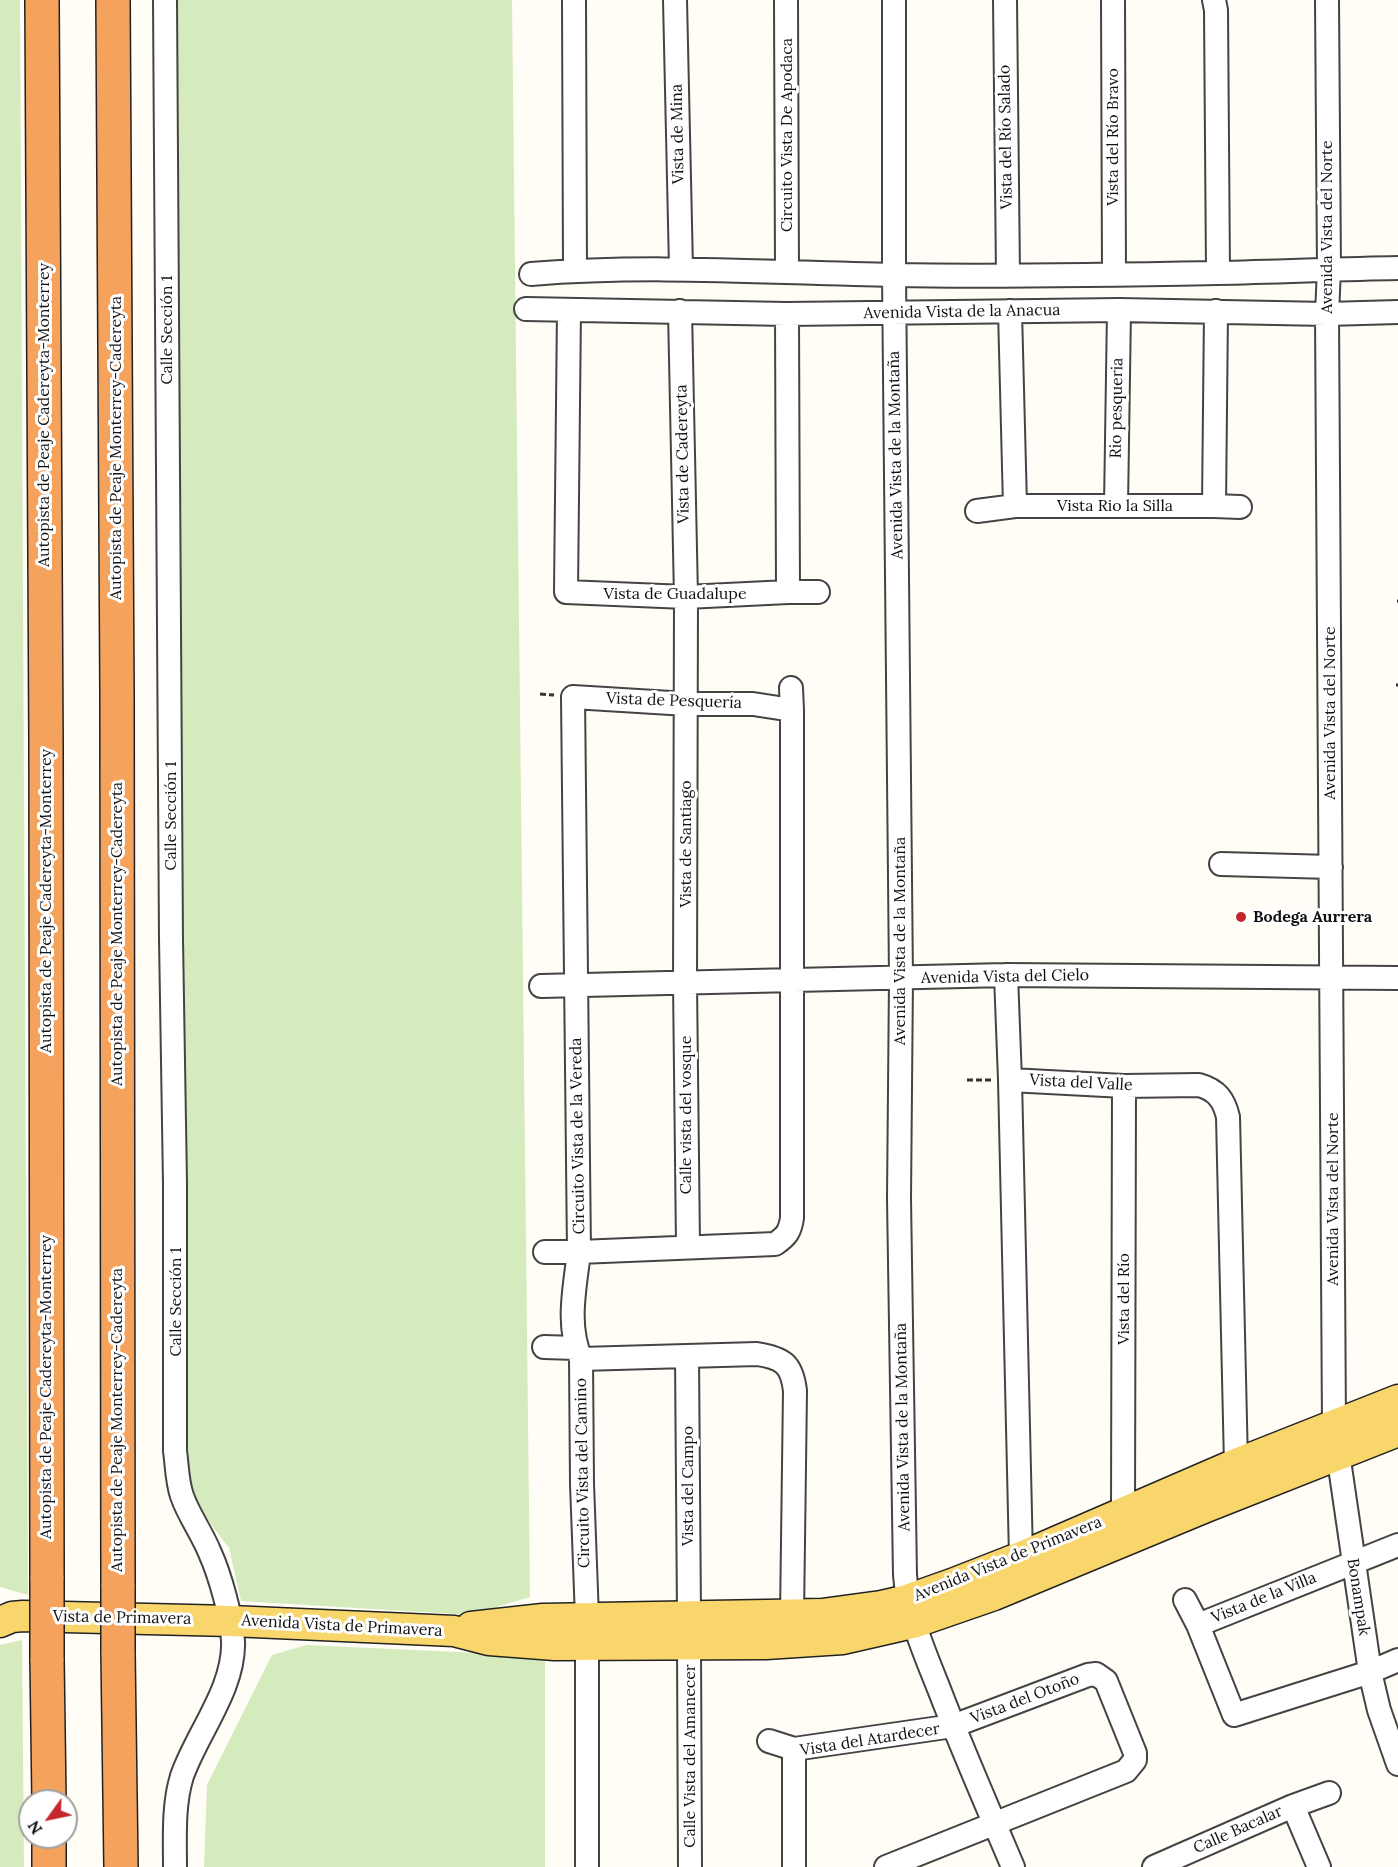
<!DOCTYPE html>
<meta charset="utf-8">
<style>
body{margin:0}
#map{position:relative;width:1398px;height:1867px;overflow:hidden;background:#fffdf5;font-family:Lora,serif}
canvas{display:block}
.north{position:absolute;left:18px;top:1789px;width:60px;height:60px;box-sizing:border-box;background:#fff;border:2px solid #a0a0a0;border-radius:50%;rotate:237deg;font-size:16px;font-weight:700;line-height:24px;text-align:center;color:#111}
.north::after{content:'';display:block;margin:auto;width:21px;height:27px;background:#c4262e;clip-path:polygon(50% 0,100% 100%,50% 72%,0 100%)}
</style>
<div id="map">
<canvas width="1398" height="1867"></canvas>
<div class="north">N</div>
</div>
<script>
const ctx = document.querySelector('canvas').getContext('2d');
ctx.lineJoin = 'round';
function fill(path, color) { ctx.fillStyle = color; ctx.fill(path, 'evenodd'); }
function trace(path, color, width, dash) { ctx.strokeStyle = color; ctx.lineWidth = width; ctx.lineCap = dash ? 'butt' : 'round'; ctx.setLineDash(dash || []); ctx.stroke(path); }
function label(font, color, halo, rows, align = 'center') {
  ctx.font = font + ' Lora,serif'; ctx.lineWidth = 6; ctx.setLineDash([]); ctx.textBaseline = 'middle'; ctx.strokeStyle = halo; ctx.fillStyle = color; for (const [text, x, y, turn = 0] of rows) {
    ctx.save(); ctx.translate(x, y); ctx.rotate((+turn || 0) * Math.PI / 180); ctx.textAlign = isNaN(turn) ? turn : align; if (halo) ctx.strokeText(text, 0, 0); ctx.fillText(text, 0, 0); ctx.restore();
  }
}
const green = new Path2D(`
 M0,0H20L28,1595L0,1587Z
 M174,0H512L530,1597L470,1615L241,1601L229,1548L198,1507L183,1468Z
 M22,1640L24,1867H0V1645Z
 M306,1645L545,1656V1867H204L207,1785L272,1655Z`);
const path = new Path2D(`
 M1397,601H1398
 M1396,685H1398
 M540,694L554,695
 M967,1080H993`);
const minor = new Path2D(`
 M165,0L171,939L175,1184V1451C177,1465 177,1482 182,1496C189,1516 202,1533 210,1553C220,1575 232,1618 233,1641C235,1688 197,1733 182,1776C173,1805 175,1837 175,1867
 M574,0L575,270
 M675,0L681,268
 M786,0L787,271
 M894,0V275L901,978L899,1199L905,1575C908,1616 924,1651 939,1689C962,1749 988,1808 1013,1867
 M1005,0L1008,275
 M1113,0L1114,273
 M1214,0L1216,10L1218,273
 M1327,0L1329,269L1327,314L1334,1426L1370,1672L1379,1710L1398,1764
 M531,274C653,264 773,273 894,275C1001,277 1109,275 1217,273C1277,272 1337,269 1398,268
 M526,309L787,314L1119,310L1327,314L1398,312
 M569,310L566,592L686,597L788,592L787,314
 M680,311L686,597L685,983L688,1246
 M1010,311L1015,506H1214L1216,311
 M1116,506L1119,310
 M1214,506L1240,507
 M977,511L1015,506
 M788,592H818
 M791,688L792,710
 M573,697L687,704H753L792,710V1218C790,1231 787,1236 775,1244L579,1252Z
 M1221,864L1331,867
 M1006,975L1010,1080
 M541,986L1006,975L1398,978
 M545,1252H579C575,1287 566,1325 581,1359
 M544,1347L576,1348
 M687,1356L689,1616
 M1123,1511L1124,1086
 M1398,1545L1198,1625L1234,1715L1370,1672L1398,1660
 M1021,1557L1010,1080L1124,1086L1199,1085C1217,1090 1224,1100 1228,1117L1236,1464
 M1185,1600L1198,1625
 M689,1645L690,1867
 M769,1741L794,1749
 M1293,1806L1319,1867
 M587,1867V1618L582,1484L581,1359L757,1354C783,1358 792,1364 795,1391L792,1616
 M794,1867V1749L953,1726L1088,1675L1096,1674L1106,1681L1135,1753V1760L1126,1771L886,1867
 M1154,1867L1293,1806L1329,1793`);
const major = new Path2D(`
 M0,1622L12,1617L23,1616L231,1621L454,1631L489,1640L555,1645L766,1644L843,1639L913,1623L994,1595L1206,1507L1398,1431
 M471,1627L543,1619L822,1614L881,1606L907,1600L952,1584L1021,1557L1236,1464L1398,1400`);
const highway = new Path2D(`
 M42,0L46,742L47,1579
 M113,0L117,692L118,1587
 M118,1652L121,1867
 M47,1658L49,1801
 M49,1837V1867`);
const highwayBridge = new Path2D(`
 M47,1579V1658
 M118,1587V1652`);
const markers = [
 [1241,917,6,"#c4262e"]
];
const streetNames = [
 ["Vista de Mina",678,134,-91],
 ["Circuito Vista De Apodaca",787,135,-90],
 ["Vista del Río Salado",1006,137,-91],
 ["Vista del Río Bravo",1113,137,-90],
 ["Avenida Vista del Norte",1327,227,-90],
 ["Avenida Vista de la Anacua",962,312,-1],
 ["Calle Sección 1",167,330,-90],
 ["Rio pesqueria",1117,408,-89],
 ["Autopista de Peaje Cadereyta-Monterrey",44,415,-90],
 ["Autopista de Peaje Monterrey-Cadereyta",116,448,-90],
 ["Vista de Cadereyta",683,454,-91],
 ["Avenida Vista de la Montaña",896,455,-91],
 ["Vista Rio la Silla",1115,506],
 ["Vista de Guadalupe",675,594],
 ["Vista de Pesquería",674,701,2],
 ["Avenida Vista del Norte",1330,713,-90],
 ["Calle Sección 1",171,816,-90],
 ["Vista de Santiago",686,844,-90],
 ["Autopista de Peaje Cadereyta-Monterrey",46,901,-90],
 ["Autopista de Peaje Monterrey-Cadereyta",117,934,-90],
 ["Avenida Vista de la Montaña",900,941,-90],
 ["Avenida Vista del Cielo",1005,977,-1],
 ["Vista del Valle",1081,1083,3],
 ["Calle vista del vosque",686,1115,-90],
 ["Circuito Vista de la Vereda",578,1136,-91],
 ["Avenida Vista del Norte",1333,1199,-90],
 ["Vista del Río",1124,1299,-90],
 ["Calle Sección 1",176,1302,-90],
 ["Autopista de Peaje Cadereyta-Monterrey",46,1387,-90],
 ["Autopista de Peaje Monterrey-Cadereyta",117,1420,-90],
 ["Avenida Vista de la Montaña",903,1427,-91],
 ["Circuito Vista del Camino",583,1473,-91],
 ["Vista del Campo",688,1486,-90],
 ["Avenida Vista de Primavera",1008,1559,-22],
 ["Bonampak",1358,1597,81],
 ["Vista de la Villa",1264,1598,-22],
 ["Vista de Primavera",122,1618,1],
 ["Avenida Vista de Primavera",342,1626,3],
 ["Vista del Otoño",1025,1699,-21],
 ["Vista del Atardecer",870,1740,-9],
 ["Calle Vista del Amanecer",690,1756,-90],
 ["Calle Bacalar",1238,1830,-24]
];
const poiNames = [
 ["Bodega Aurrera",1253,917]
];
fill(green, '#d5ebbd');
trace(minor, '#444', 26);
trace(major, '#222', 33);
trace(highway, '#222', 36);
trace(path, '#333', 3, [6, 3]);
trace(minor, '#fff', 22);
trace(major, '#f9d66b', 30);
trace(highway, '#f5a25d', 33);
trace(highwayBridge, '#222', 36, []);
trace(highwayBridge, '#f5a25d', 33);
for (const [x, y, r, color] of markers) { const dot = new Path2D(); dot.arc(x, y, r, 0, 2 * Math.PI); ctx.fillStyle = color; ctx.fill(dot); trace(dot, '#fff', 2); }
label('16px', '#111', '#fff', streetNames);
label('bold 16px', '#111', '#fff', poiNames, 'left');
</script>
